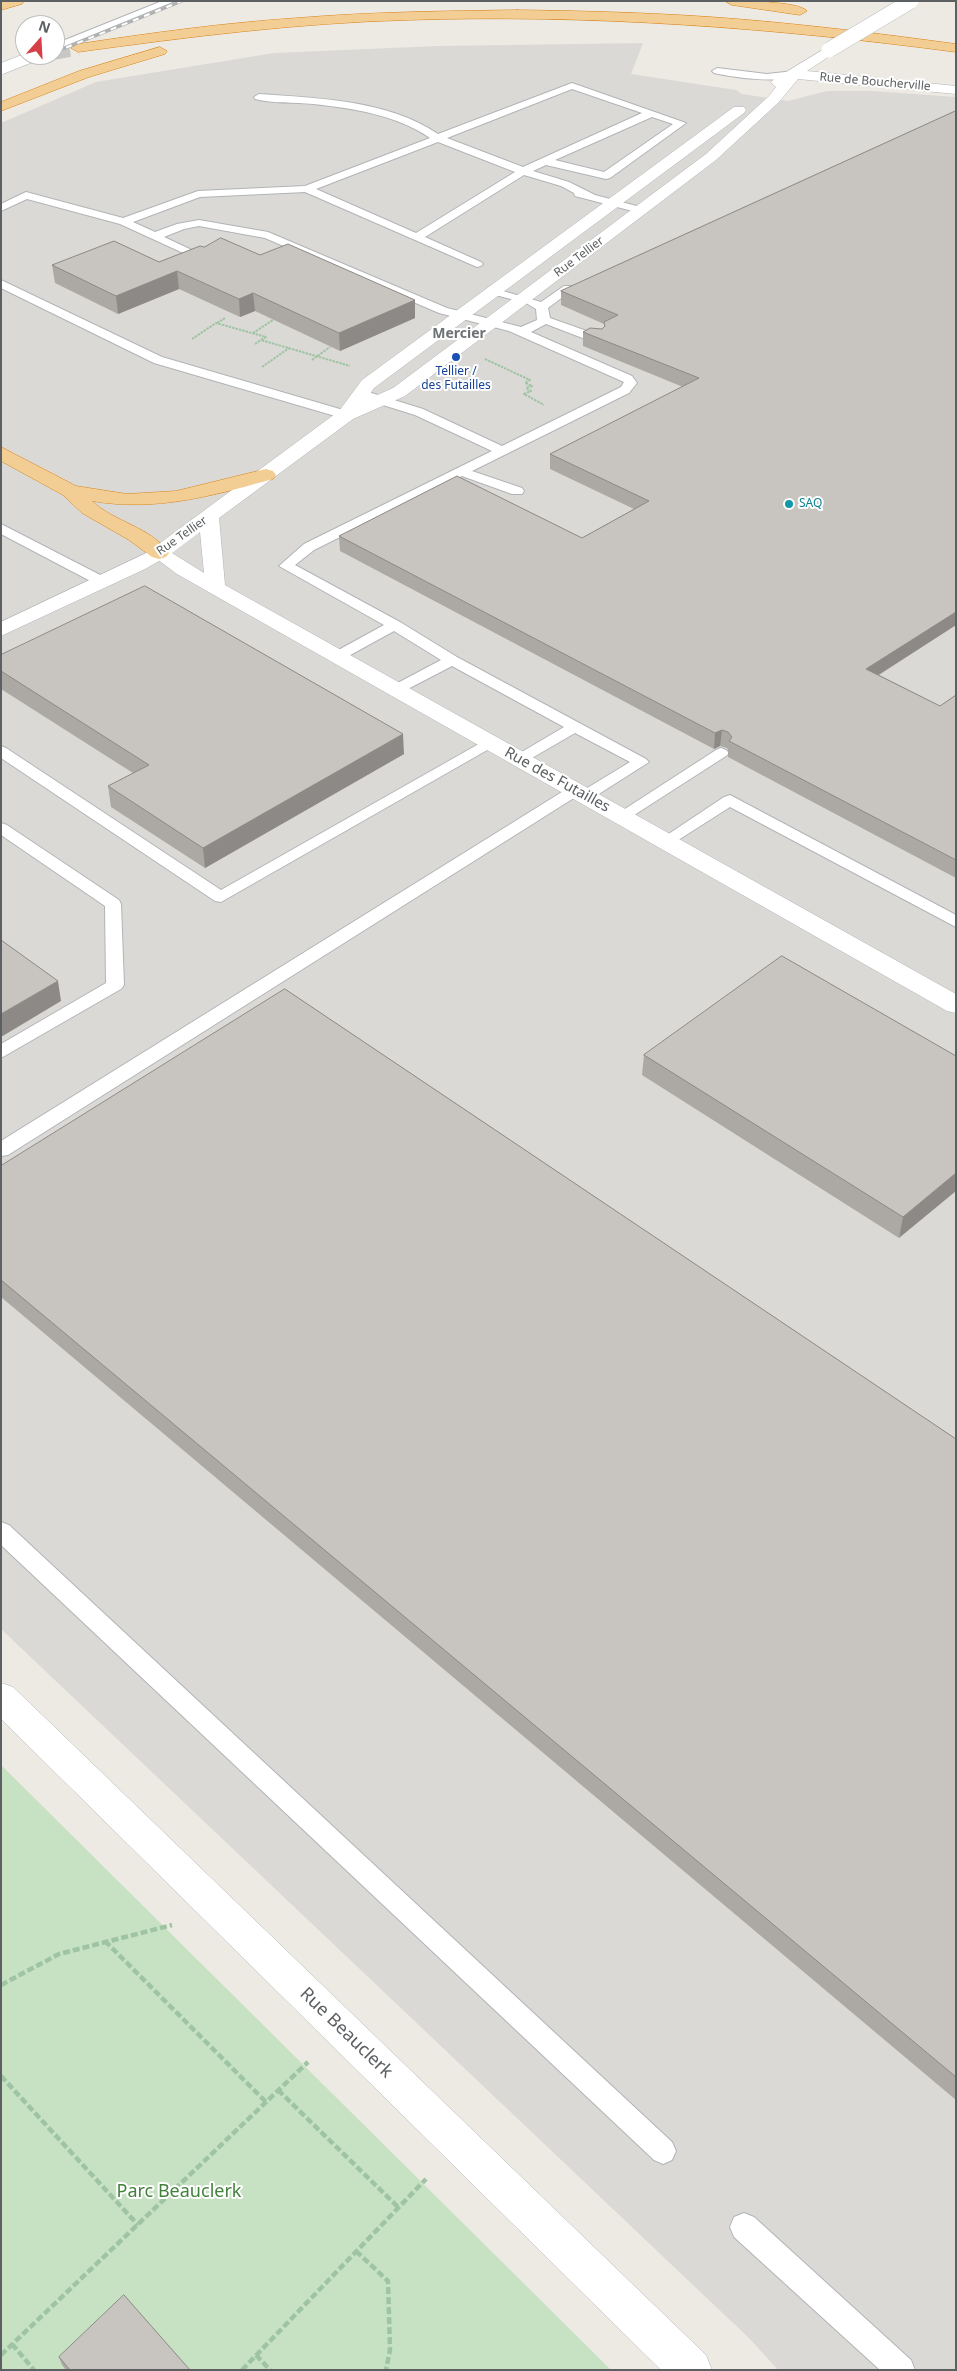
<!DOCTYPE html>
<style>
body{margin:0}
#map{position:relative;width:957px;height:2371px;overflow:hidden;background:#ede9e3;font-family:"Noto Sans",sans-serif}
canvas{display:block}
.frame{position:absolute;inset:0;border:2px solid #5c6062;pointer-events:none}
.north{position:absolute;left:15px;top:15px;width:50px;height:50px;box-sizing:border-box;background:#fff;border:1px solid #bebfc0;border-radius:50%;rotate:19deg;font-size:14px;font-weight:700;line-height:20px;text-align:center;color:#5c6062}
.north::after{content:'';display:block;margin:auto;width:18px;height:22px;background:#d73f47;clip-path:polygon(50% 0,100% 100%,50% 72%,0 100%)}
</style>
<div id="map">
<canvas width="957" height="2371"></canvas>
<div class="frame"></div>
<div class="north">N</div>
</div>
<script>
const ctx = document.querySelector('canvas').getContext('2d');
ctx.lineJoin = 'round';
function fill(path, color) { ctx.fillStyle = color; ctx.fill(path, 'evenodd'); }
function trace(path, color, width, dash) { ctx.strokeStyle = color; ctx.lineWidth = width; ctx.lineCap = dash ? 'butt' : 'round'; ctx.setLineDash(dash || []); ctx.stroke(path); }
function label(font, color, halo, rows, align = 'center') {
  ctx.font = font + ' "Noto Sans",sans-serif'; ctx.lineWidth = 4; ctx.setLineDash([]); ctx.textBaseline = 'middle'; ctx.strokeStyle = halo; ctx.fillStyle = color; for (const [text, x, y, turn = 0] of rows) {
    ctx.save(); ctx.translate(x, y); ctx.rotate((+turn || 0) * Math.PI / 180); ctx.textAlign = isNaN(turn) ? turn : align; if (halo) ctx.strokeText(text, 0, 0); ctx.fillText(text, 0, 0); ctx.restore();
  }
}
const industrial = new Path2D(`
 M643,43L631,74L736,90L742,94L788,101L827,91H872L956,97V2370H778L750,2339L1,1629V123L96,82L274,53L437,46Z`);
const green = new Path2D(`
 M1,1765L611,2370H1Z`);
const highwayTunnel = new Path2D(`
 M55,52L78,48`);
const pathFar1 = new Path2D(`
 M217,323L225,318
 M253,333L273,320
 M192,339L216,323L266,337L261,340L350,366
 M255,344L261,340
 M485,359L530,380L525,383L532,386L526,388L531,391L524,394L544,405
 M312,360L330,347
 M262,367L289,348`);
const path = new Path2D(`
 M105,1941L266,2102
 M1,1985L59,1954L172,1925
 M1,2076L138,2225
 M278,2090L398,2207
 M356,2251L388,2281L390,2350L386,2370
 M12,2344L34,2370
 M1,2355L308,2062
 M256,2355L270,2370
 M242,2370L426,2179`);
const lane = new Path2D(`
 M162,1H175L55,50V44Z
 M717,68L767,74L794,71L799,74C786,85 731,77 714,73L712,71Z
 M572,83L686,123L610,178L606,179L546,165L533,171L569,182L595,195L644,208V212L640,213L575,196L574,193L561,186L524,175L425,237L481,262L483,264L481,266L477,267L305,192L200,197L133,222L155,232L177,224L199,220L268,232L447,308L521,327L537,320L536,309L526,303L488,293L486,291L488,289H496L541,302L564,286H572L574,288L572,290L548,308L550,318L601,336L603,339L601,342H593L546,324L531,332L632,376L637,383L629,393L472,471L522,488L524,491L522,494H512L462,476L314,550L295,565L400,622L457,657L646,759L649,762L591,799L585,801L577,796L8,1155L1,1156V1141L570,787H582L584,790L630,762L575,733L525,762H515L512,759L515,756L564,727L452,666L402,692H392L390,689L392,686L441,660L394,631L343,659H333L331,656L333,653L384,625L279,566L304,544L492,451L415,415L357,397L355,394L357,391H365L423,409L502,446L621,387L624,382L509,331L439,313L265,238L199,226L184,229L164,237L209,258L211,260L205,263L120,224L27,199L1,211V204L26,192L123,218L198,191L305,186L430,138C397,115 352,108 313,104C294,102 274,104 255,99L254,97L259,94C318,98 388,100 438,134ZM572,89L642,113L523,167L447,138ZM652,117L673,124L604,172L555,160ZM438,142L515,172L416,233L316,189Z
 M1,280L162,357L350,412L352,415L346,419L342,418L154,363L1,288Z
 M1,524L108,579L110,582L103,586L98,585L1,534Z
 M491,737L499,742L496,745L221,902L215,901L1,758V746L6,748L221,890Z
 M721,748L726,750L729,753L726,756L628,819H616L614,816L716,750Z
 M730,795L956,915V927L730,807L672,844H660L658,841L724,797Z
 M1,823L7,825L119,900L121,904L124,985L121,989L1,1058V1044L106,983L105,906L1,835Z
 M1,1522L9,1525L672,2142L676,2151L672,2160L663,2164L654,2160L1,1545Z
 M744,2213L754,2217L911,2360L915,2370H880L734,2237L730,2227L734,2217Z`);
const street = new Path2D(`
 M159,547L166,549L169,553L166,557L145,569L1,636V622Z
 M1,1683L13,1687L706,2355L712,2370H661L1,1719Z`);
const secondary = new Path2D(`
 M829,46L834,47L836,50L834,53L807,71L956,86V94L798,79L779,102L716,160L405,396L353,419L219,518L225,585L956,994V1013L947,1011L177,574L149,553L152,549L339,411L362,380L734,107H744L746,110L744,113L374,388L366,400L393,388L706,154L769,96L776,87L771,83L773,80ZM200,532L204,573L172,553Z`);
const highway = new Path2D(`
 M24,1L22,4L1,10V2Z
 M725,1C740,1 799,1 807,11L800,15L732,5Z
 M517,10C590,11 664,13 737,19C810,25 883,34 956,44V52C774,28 592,14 408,20C297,23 188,37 78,52L71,48L78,44C151,33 223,23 297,18C370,12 444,11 517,10Z
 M160,47L167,51L165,54L89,77L1,111V102L79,71Z
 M1,447L76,486L127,494L176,491L266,469L273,471L276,475L273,479C212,496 155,512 92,501C114,522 151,527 169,553L166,557L159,559L152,557L129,540L82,513L63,495L1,461Z`);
const rail = new Path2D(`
 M55,52L182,1
 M1,73L47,55`);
const laneBridge = new Path2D(`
 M1,69L36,55`);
const secondaryBridge = new Path2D(`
 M829,50L911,1`);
const wall = new Path2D(`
 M956,111V625L879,675L940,706L956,695V878L728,757V750L727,748L720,746L714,749L340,551L339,536L582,538L634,509L550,469V454L683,387L583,346V332L602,329L604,327V324L561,305V291Z
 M204,247L260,255L415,300V318L340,351L255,311L240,317L179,289L118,314L55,283L52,265L159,262Z
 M1,655L404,754L205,868L111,807L108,786L133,773L1,689Z
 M644,1055L956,1056L899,1238L642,1075Z
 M1,1166L956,1439V2100L1,1297Z
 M59,2357L190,2370H66L62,2365Z`);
const shadedWall = new Path2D(`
 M177,271L179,289L118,314L116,296Z
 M253,293L255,311L240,317L239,299Z
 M415,300V318L340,351L339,333Z
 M956,612V625L864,684L866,669Z
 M722,730L720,746L714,749L715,733Z
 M403,734L404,754L205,868L203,848Z
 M58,981L61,1001L1,1037V1014Z
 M956,1173V1191L899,1238L903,1217Z`);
const building = new Path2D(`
 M956,111V612L866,669L940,706L956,695V860L729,741L732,737L728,732L722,730L715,733L339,536L457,476L582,538L649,501L550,454L699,378L583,332L590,328L602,329L605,326L604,322L618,315L561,291Z
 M221,238L260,255L288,244L415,300L339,333L253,293L239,299L177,271L116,296L52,265L114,241L159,262L200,246L204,247Z
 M145,586L403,734L203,848L108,786L149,765L1,671V655Z
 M1,940L58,981L1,1014Z
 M782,956L956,1056V1173L903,1217L644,1055Z
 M285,989L956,1439V2077L1,1280V1166Z
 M124,2295L190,2370H70L59,2357Z`);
const markers = [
 [456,357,5,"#1a4fb4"],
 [789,504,5,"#0f9aa8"]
];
const farStreetnames = [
 ["Rue de Boucherville",875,82,5],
 ["Rue Tellier",579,257,-37],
 ["Rue Tellier",182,536,-35]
];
const farTransitnames = [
 ["Tellier /",456,372],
 ["des Futailles",456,386]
];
const farCulturenames = [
 ["SAQ",799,504]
];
const farNeighbourhoodnames = [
 ["Mercier",459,334]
];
const streetNames = [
 ["Rue des Futailles",557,780,29]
];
const nearStreetnames = [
 ["Rue Beauclerk",346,2033,44]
];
const nearParknames = [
 ["Parc Beauclerk",179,2192]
];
fill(industrial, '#dbd9d6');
fill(green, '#c6e2c2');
trace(highwayTunnel, '#c9c7c3', 15, [15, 8]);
trace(lane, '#b1b4b7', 2);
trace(street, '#b1b4b7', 1);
trace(secondary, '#b0b4b7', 1);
trace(highway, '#d98317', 1);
trace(pathFar1, '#9ec4a3', 2, [2.5, 1]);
trace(path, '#9ec4a3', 4.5, [7, 3]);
fill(lane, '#fff');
fill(street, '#fff');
fill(secondary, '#fff');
fill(highway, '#f2ce95');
trace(rail, '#b0b1b1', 3);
trace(rail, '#fff', 2, [6]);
trace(laneBridge, '#b1b4b7', 12, []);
trace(secondaryBridge, '#b0b4b7', 16, []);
trace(laneBridge, '#fff', 11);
trace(secondaryBridge, '#fff', 15);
fill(wall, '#aca9a5');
fill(shadedWall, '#8c8986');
fill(building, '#c8c4c0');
trace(building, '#8c8986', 1);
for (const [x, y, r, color] of markers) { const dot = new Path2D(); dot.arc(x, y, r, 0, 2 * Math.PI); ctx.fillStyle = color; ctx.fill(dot); trace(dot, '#fff', 2); }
label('12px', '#5c6062', '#fff', farStreetnames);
label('12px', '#164399', '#fff', farTransitnames);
label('12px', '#0d838f', '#fff', farCulturenames, 'left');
label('bold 14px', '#6d7274', '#fff', farNeighbourhoodnames);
label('15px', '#5c6062', '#fff', streetNames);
label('18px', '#5c6062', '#fff', nearStreetnames);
label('18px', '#43803d', '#fff', nearParknames);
</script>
